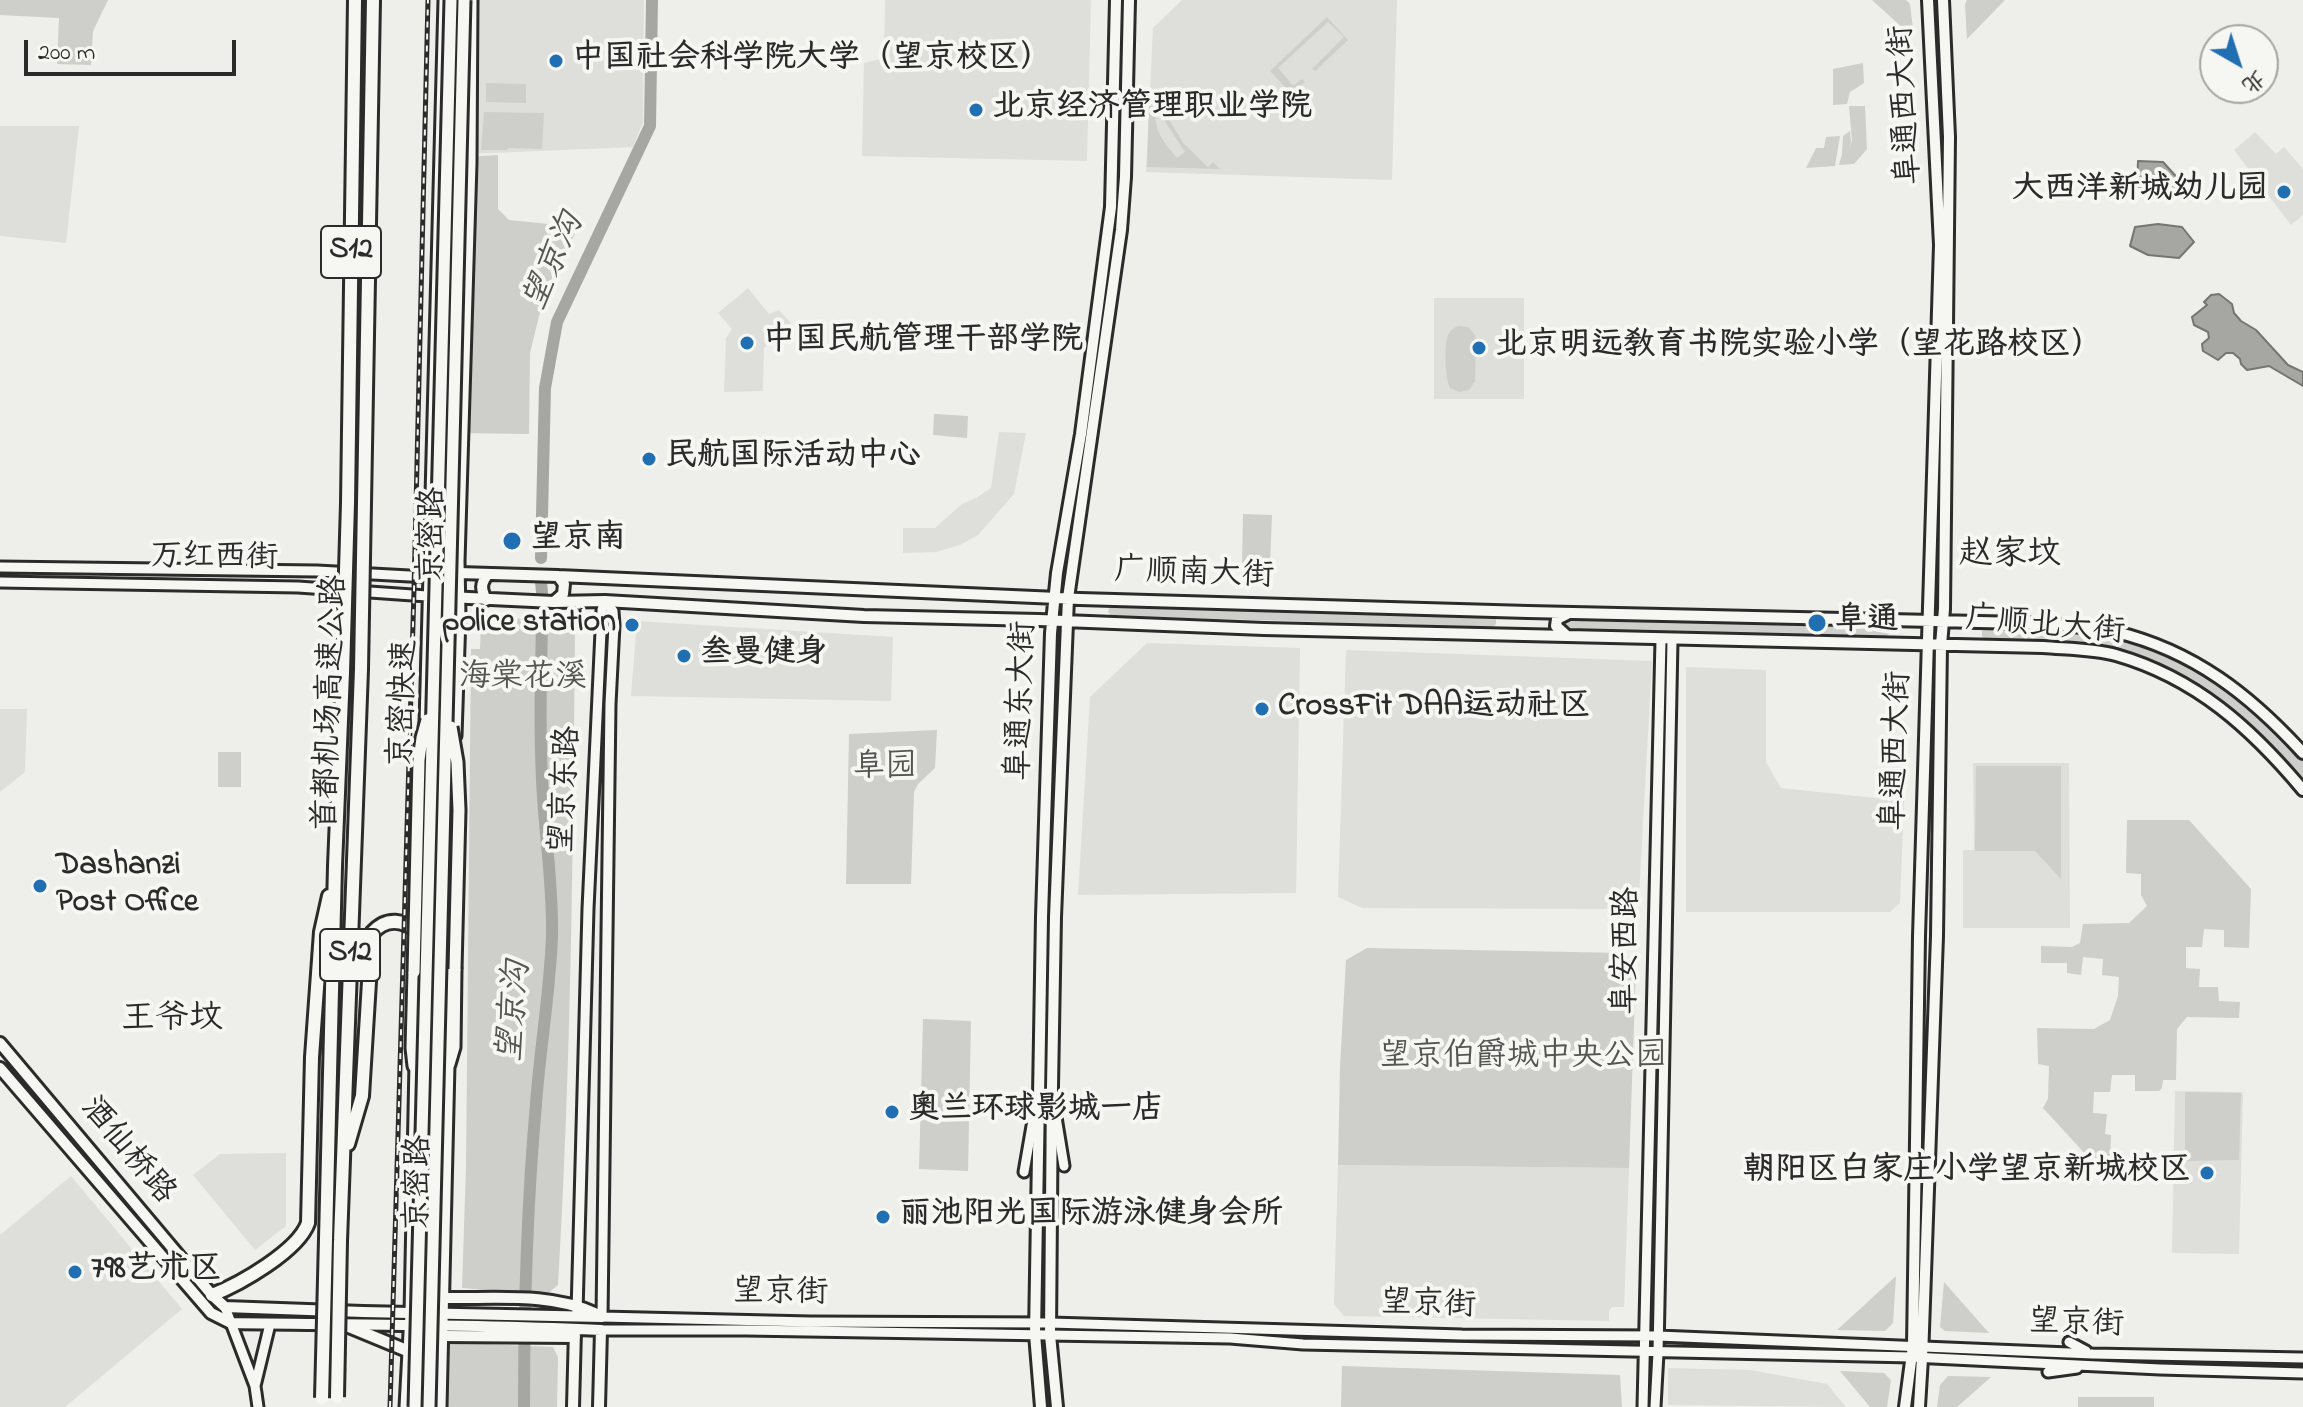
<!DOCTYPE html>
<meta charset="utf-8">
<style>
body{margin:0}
#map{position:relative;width:2303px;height:1407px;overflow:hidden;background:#eeeeea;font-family:"Indie Flower","LXGW WenKai TC",sans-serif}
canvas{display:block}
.north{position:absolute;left:2199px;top:24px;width:80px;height:80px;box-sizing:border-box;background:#f6f6f2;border:2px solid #a5a5a2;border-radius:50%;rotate:141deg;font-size:22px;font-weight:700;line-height:32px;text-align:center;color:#2b2b2b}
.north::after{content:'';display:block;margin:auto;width:28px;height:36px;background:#1f6fb2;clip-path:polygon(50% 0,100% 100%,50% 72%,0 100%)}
.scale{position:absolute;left:24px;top:40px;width:212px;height:36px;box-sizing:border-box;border:4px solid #2b2b2b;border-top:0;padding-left:10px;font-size:24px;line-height:28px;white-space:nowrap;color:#2b2b2b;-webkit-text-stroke:6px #f6f6f2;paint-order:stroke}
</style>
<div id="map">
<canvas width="2303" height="1407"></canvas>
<div class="north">北</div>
<div class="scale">200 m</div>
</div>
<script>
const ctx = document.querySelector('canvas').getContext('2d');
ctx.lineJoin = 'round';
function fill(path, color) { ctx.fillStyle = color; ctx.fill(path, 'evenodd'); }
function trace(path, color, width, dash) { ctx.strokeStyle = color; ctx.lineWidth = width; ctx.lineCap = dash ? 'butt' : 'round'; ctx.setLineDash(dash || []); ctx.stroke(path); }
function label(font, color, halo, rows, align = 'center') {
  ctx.font = font + ' "Indie Flower","LXGW WenKai TC",sans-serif'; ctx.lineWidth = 8; ctx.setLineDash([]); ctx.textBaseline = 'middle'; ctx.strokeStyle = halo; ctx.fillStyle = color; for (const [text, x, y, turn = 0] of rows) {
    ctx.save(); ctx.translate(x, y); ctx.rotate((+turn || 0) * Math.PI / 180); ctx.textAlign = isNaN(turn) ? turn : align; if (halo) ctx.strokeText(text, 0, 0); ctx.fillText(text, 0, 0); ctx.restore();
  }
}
const built = new Path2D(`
 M470,0H644L643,122L633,147L468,154Z
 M885,0H1091L1087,161L862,156L864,63L884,58Z
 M1182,0H1397L1392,180L1146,172L1153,28Z
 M0,126H79L66,243L0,236Z
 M2255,132L2276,154L2284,147L2303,169V215L2291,225L2234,150Z
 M748,288L769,314L779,310L791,323L764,348L763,391L724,392L726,338L732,329L718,313Z
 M1434,298H1524V399H1434Z
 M999,432L1026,433L1014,494L978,535L960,545L936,552L903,553V528H935L962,504L976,498L991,488Z
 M637,621L893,637L891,701L631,696Z
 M1147,643L1300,648L1296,893L1078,895L1090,697Z
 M1346,650L1652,661L1639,896L1624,909L1362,908L1338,897Z
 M1686,667L1766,670V762L1781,788L1904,801L1900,903L1890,912H1686Z
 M0,709H27L25,772L0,792Z
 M1973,763H2069L2070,928H1963V850H1974Z
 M2175,1091L2243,1092L2239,1254L2172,1253Z
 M286,1153V1226L255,1250L193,1175L220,1154Z
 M1338,1165L1629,1168L1624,1307H1612L1609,1311V1321L1344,1316L1334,1304Z
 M71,1176L182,1309L65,1407H0V1235Z
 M1668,1368L1750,1370L1827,1384L1846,1407L1668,1405Z`);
const green = new Path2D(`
 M0,0H108L93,31L91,65L57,64L59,18L0,15Z
 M1872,0H1906L1910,4L1914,38Z
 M1967,0H2005L1967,39L1965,5Z
 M1327,17L1348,40L1315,71L1312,69L1344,37L1328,22L1278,68L1293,86L1302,79L1305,82L1296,90L1294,87L1289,91L1270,71Z
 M1863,63L1864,83L1850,92L1847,104L1833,105V69Z
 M486,83L526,84V103L486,102Z
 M1149,106H1158C1150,127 1164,142 1177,158L1185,152L1162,117L1166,112L1173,115L1168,118L1184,144L1208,167L1213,162L1220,169L1147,167Z
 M1849,106H1865L1867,149L1854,164L1839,165L1842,154L1843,136L1850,131L1851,142L1849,149L1852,141Z
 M484,112L544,113L542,149L508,148L507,150H481Z
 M1840,136L1835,166L1806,168L1816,148H1824L1826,137Z
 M498,155V209L509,220L578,227L542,304L530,353L529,434L457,433L467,157Z
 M1458,326L1468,327L1475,335L1476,340L1475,381L1469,390L1459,392L1450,388C1445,378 1444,345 1448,335C1451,329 1453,329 1458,326Z
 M934,414L968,416L967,438L933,435Z
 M1243,514L1272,515L1270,565L1242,564Z
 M1110,605L1493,616L1496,619V624L1493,627L1112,616L1108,612Z
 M565,618L575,631C573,850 571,1068 558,1285L546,1295L462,1288L466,1166L471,649H480L481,619Z
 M1563,618L1886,626L1889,629V634L1886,636L1563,629L1560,621Z
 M1986,628C2029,629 2073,628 2115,637C2194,654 2251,702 2303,761V778C2239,705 2183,657 2083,643C2051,639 2018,640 1985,640L1982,636V631Z
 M937,730L935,768L918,784L914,792L911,884H846L849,734Z
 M218,752H241V787H218Z
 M1976,766H2061V879L2035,851H1975Z
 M2127,820H2189L2251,889L2249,948L2224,947V930L2204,929L2202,947H2186V968L2200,969L2199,987H2218L2219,1001L2240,1002L2239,1018L2187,1017L2177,1029L2176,1080H2163L2162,1088L2159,1091H2135V1075H2112L2110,1092H2094L2093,1113L2107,1114L2105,1134L2111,1135L2110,1159L2088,1157L2043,1108L2048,1099L2049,1066L2038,1064L2037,1028L2094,1029L2110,1020L2118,996L2119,977L2102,975L2103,959L2083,957L2081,975L2067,973V963H2041V946L2072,947L2080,943L2083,924L2129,923L2147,906L2141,895V874L2126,873Z
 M1367,948L1623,953L1636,967L1629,1168L1338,1165L1340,1067L1346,960Z
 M923,1019L971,1021L968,1171L919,1169Z
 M2185,1092L2241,1093L2239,1160L2185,1161Z
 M1896,1276L1893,1323L1885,1331L1837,1330Z
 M1944,1282L1989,1333L1945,1331L1940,1327Z
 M441,1342L553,1347L558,1357L557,1407H435L437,1346Z
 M1342,1366L1620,1375L1622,1407H1341Z
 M1840,1371L1884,1373L1891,1380L1887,1407H1870Z
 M1948,1376L1991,1377L1957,1407H1937L1940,1385Z
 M2078,1397H2154V1407H2078Z`);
const water = new Path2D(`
 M2138,161L2163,162L2183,184L2174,189L2137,187Z
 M2158,224L2182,227L2194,242L2179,258L2148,255L2130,246L2135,227Z
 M2219,294L2232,304L2234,313L2241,321L2256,330L2288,365L2303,372V386L2269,366L2247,370L2241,364L2240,359L2233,353H2226L2218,360L2203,351L2202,344L2209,338L2208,332L2194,325L2192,317L2207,305L2204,302L2211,295Z`);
const river = new Path2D(`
 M541,558L545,388L557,322L650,126L652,0
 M541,582L542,592
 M524,1407C524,1306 527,1205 536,1104C540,1048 550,992 552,936C553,889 546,843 543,797C539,738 541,679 542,621`);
const secondary = new Path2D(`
 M0,567L317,571L428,577
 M0,582L298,587L427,596
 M605,601L613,611L614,625L610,704L602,1317L810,1322L1050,1323L1462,1335L1658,1336L2093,1354L2303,1358
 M425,724L444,0
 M456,736L460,616L459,561L471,163L472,0
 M1055,1111L1064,1166
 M1024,1172L1036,1103
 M225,1307L255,1386L258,1407
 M577,1312L588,909L602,610L605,601
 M601,1330H746L1230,1338L1303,1344L1912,1357L2160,1369L2303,1373
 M2069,1342L2086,1351
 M2048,1372L2077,1368
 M255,1386L270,1324
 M405,1407L410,1314L415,1063
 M441,1407L449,1064L447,1047L452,891
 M1643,1407L1661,640
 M1655,1407L1658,1353L1672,640`);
const primary = new Path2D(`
 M428,577L459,573L558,576L1080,599L1528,612L2024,623C2054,626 2087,625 2116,632C2194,651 2250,695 2303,753
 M427,596L554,602L605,601L864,616L1039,620L1264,629L2043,647C2067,649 2094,649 2116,655C2196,678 2251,728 2303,790
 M486,600C481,589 480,584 488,574
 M554,602L563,594L564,584L558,576
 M1567,614L1557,619L1556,626L1567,636
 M0,1043L212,1295L225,1307L363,1312L602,1317
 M0,1068L211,1313L231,1323C354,1325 478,1324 601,1330L599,1407
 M443,1298C493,1299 551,1292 597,1314
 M443,1336L575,1337
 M573,1407L575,1330
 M1041,1407L1035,1334L1042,917L1051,633L1057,573L1081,434L1111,207L1116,0
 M1057,1407L1050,1335L1052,1086L1055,917L1068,598L1121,230L1125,177L1129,0
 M1905,1407L1913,1346L1919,936L1940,245L1928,0
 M1919,1407L1922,1358L1937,936L1941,645L1944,609L1949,137L1943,0`);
const trunk = new Path2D(`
 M449,1064L454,1047L455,969
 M414,1066L412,1048L414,972
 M345,1325L408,1351`);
const motorway = new Path2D(`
 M348,503L355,0
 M364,503L373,0
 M348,1144L362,1096L372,933C387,916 404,920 420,933
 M326,1239L335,866L343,672
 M340,1241L361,669
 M212,1295C240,1284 298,1251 308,1223L312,1057L321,932L329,896`);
const rail = new Path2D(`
 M390,1407L414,590L428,0`);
const trunkBridge = new Path2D(`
 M451,727L457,762L459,810L455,969
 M414,972L419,760L422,738L427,720
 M415,1407L451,0
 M429,1407L464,0`);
const motorwayBridge = new Path2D(`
 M361,669L364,503
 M343,672L348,503
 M337,1397L340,1241
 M322,1398L326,1239`);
const markers = [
 [556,61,8,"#1f6fb2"],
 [976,110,8,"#1f6fb2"],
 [2284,192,8,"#1f6fb2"],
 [747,343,8,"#1f6fb2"],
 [1479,348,8,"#1f6fb2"],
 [649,459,8,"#1f6fb2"],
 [512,541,10,"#1f6fb2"],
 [1817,623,10,"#1f6fb2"],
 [632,625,8,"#1f6fb2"],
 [684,656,8,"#1f6fb2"],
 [1262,709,8,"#1f6fb2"],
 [40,886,8,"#1f6fb2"],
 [892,1112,8,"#1f6fb2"],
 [2207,1173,8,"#1f6fb2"],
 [883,1217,8,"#1f6fb2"],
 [75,1272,8,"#1f6fb2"]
];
const shields = [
 [351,252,60],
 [350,955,60]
];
const shieldNames = [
 ["S12",351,252],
 ["S12",350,955]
];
const poiNames = [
 ["中国社会科学院大学（望京校区）",572,61],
 ["北京经济管理职业学院",992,110],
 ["大西洋新城幼儿园",2268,192,"right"],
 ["中国民航管理干部学院",763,343],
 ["北京明远教育书院实验小学（望花路校区）",1495,348],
 ["民航国际活动中心",665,459],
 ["望京南",530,541],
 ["阜通",1835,623],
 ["police station",616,625,"right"],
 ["叁曼健身",700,656],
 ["CrossFit DAA运动社区",1278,709],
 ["Dashanzi",56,868],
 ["Post Office",56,905],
 ["奥兰环球影城一店",908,1112],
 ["朝阳区白家庄小学望京新城校区",2191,1173,"right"],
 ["丽池阳光国际游泳健身会所",899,1217],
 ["798艺术区",91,1272]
];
const streetNames = [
 ["阜通西大街",1908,105,-93],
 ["京密路",435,535,-89],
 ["万红西街",214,560,1],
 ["广顺南大街",1194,576,2],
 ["广顺北大街",2045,628,5],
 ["阜通东大街",1024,701,-88],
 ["首都机场高速公路",333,703,-88],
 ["京密快速",406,703,-88],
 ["阜通西大街",1899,751,-88],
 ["望京东路",568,790,-87],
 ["阜安西路",1629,951,-89],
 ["酒仙桥路",126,1152,50],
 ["京密路",421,1183,-89],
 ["望京街",780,1295,1],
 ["望京街",1428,1307,2],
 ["望京街",2076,1326,2]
];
const parkNames = [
 ["海棠花溪",523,680],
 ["阜园",885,770],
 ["望京伯爵城中央公园",1523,1059]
];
const waterNames = [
 ["望京沟",556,263,-66],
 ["望京沟",517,1012,-85]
];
const neighbourhoodNames = [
 ["赵家坟",2010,557],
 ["王爷坟",172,1021]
];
fill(built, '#dededb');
fill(green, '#cececa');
fill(water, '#a6a6a3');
trace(water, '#757573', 2);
trace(river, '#a6a6a3', 12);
trace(secondary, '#2b2b2b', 15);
trace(primary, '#2b2b2b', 16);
trace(trunk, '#2b2b2b', 17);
trace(motorway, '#2b2b2b', 18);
trace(secondary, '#f6f6f2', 9);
trace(primary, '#f6f6f2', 10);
trace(trunk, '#f6f6f2', 11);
trace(motorway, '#f6f6f2', 12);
trace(rail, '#2b2b2b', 5);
trace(rail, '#f6f6f2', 2, [6]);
trace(trunkBridge, '#2b2b2b', 17, []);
trace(motorwayBridge, '#2b2b2b', 18, []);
trace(trunkBridge, '#f6f6f2', 11);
trace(motorwayBridge, '#f6f6f2', 12);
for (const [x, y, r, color] of markers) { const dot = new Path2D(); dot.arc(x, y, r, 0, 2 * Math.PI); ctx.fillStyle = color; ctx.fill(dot); trace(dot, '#f6f6f2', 3); }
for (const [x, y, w] of shields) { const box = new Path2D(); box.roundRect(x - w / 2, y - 26, w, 52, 6); ctx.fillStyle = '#f6f6f2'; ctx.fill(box); trace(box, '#2b2b2b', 2); }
label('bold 30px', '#2b2b2b', null, shieldNames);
label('bold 32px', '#2b2b2b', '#f6f6f2', poiNames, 'left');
label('32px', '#2b2b2b', '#f6f6f2', streetNames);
label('32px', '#545453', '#f6f6f2', parkNames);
label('italic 34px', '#565655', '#f6f6f2', waterNames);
label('34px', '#2b2b2b', '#f6f6f2', neighbourhoodNames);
</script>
